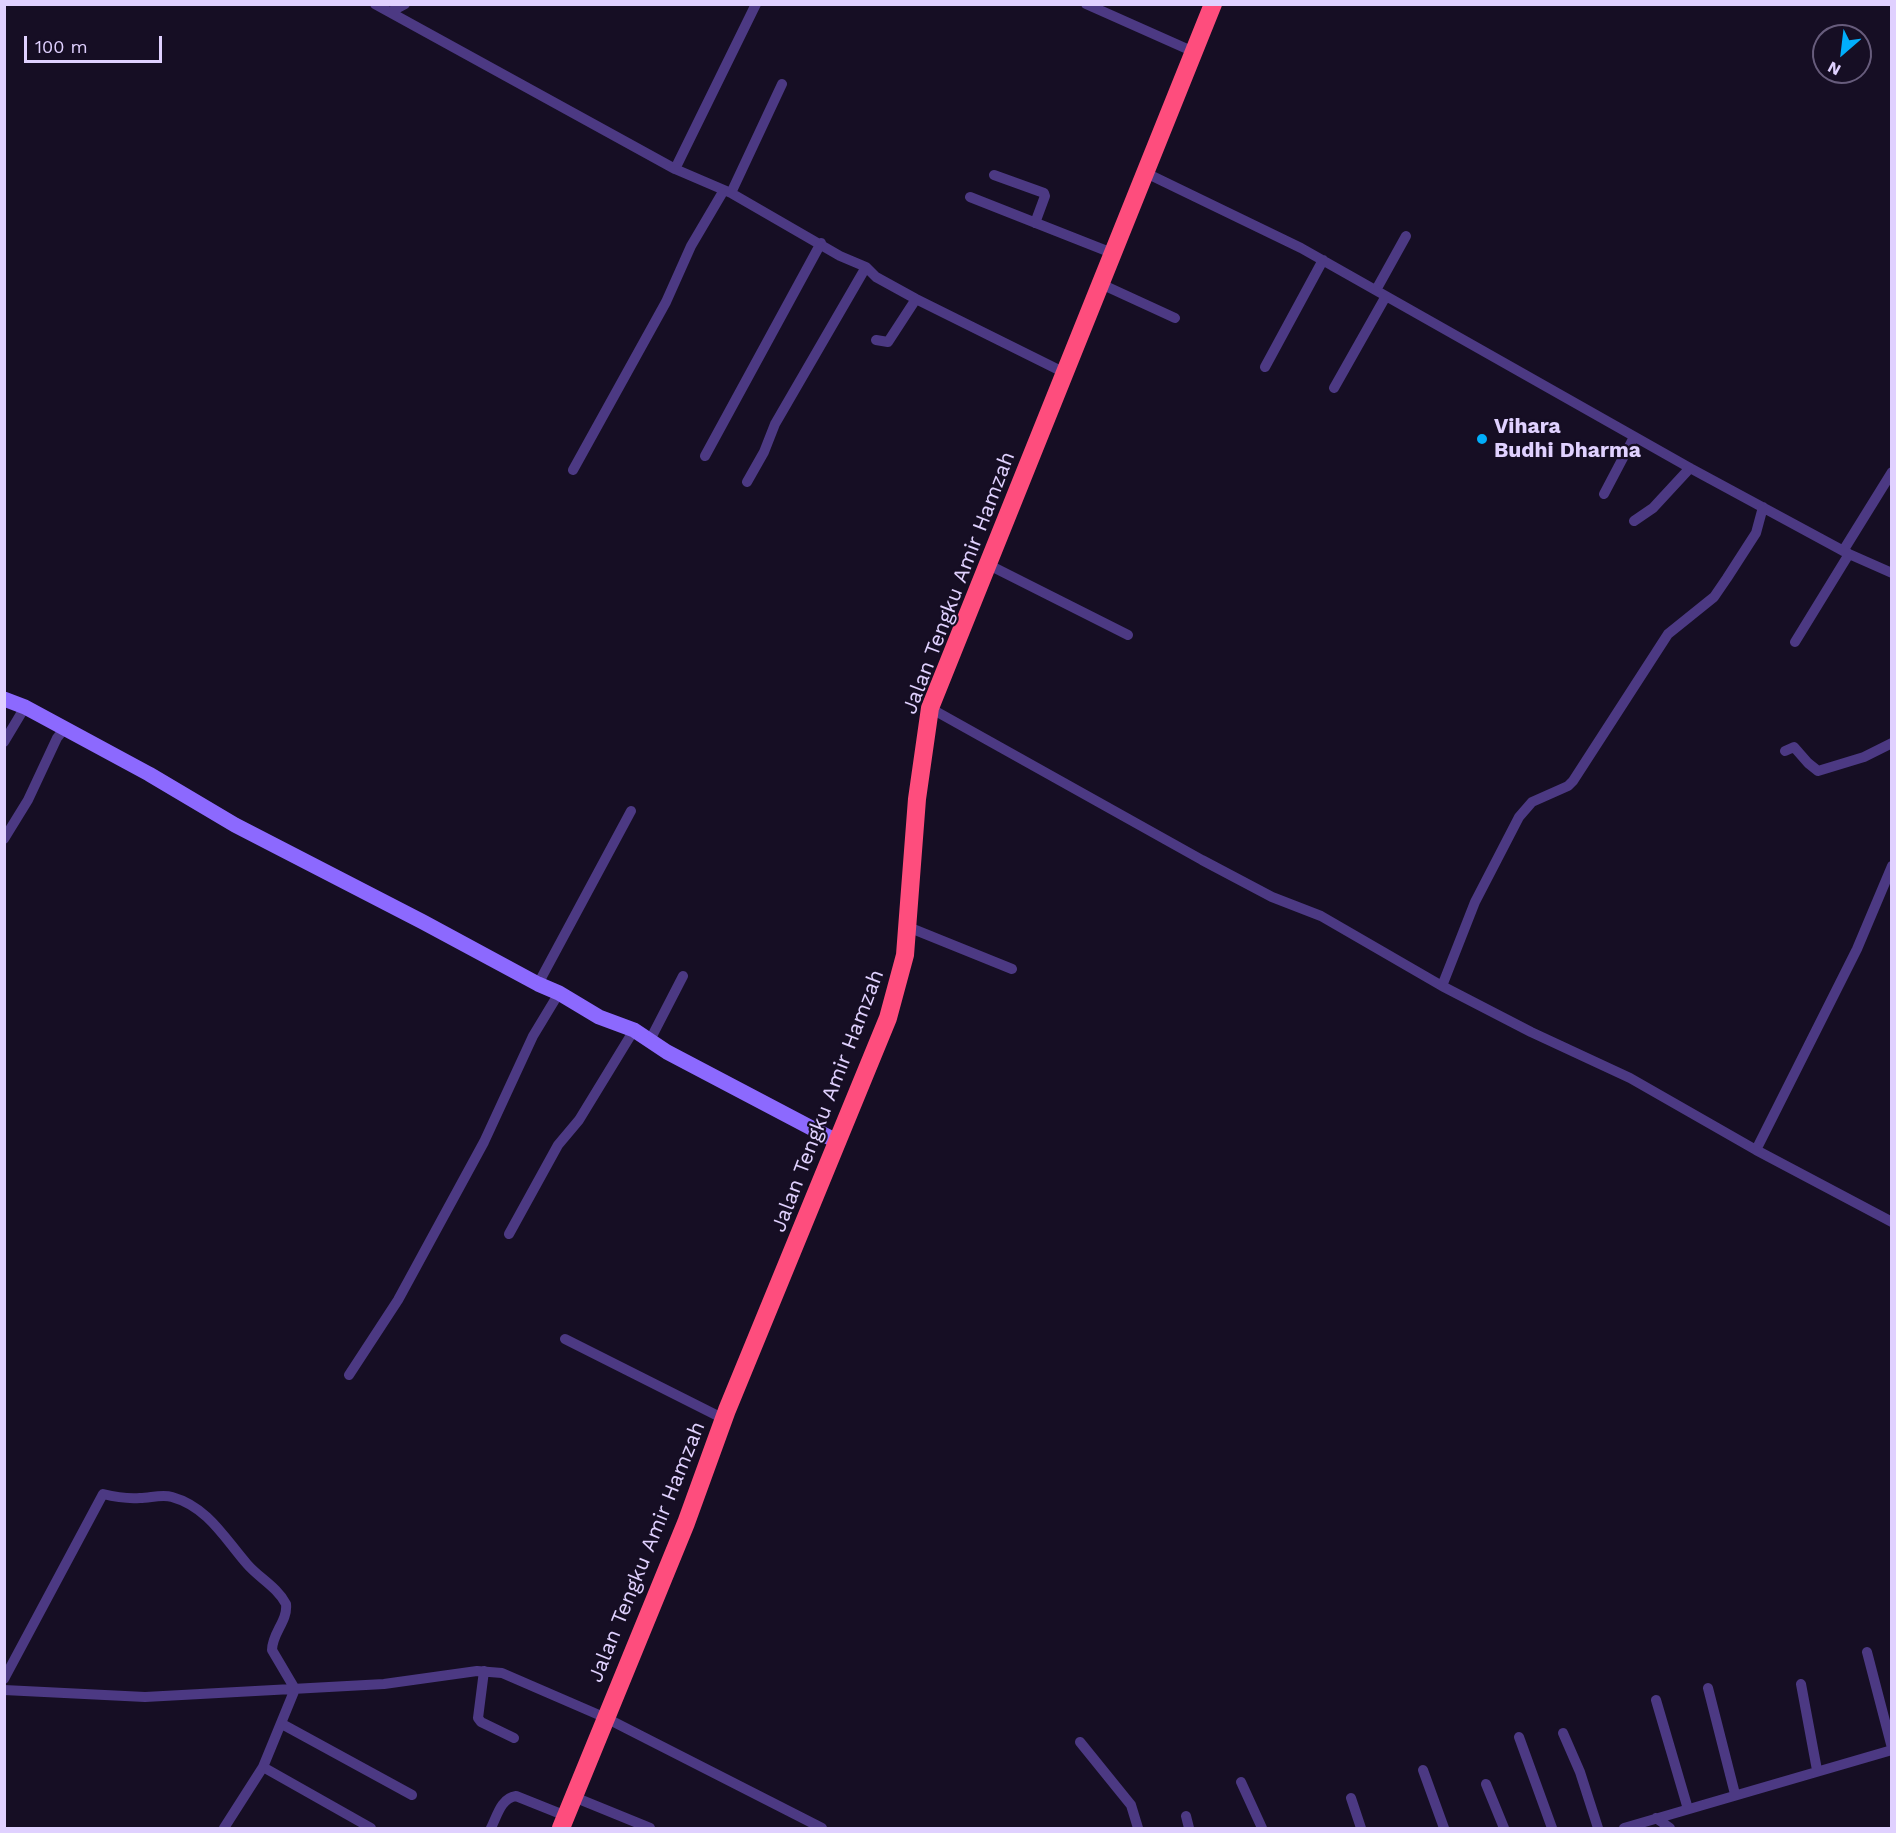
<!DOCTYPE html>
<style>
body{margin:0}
#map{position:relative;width:1896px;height:1833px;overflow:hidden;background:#160e24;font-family:"Work Sans",sans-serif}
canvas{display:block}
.frame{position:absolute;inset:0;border:6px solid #e0d1ff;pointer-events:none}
.north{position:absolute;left:1812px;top:24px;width:60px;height:60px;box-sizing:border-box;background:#160e24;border:2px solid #675c7c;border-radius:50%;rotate:208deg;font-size:16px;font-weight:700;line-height:24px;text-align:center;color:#e0d1ff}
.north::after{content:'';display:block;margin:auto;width:21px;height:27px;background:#01aefb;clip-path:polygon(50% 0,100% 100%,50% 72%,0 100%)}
.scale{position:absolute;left:24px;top:36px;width:138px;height:27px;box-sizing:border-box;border:3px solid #e0d1ff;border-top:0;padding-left:8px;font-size:18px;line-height:21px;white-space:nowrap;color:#e0d1ff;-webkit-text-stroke:4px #160e24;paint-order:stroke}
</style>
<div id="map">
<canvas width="1896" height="1833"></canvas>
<div class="frame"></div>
<div class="north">N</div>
<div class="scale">100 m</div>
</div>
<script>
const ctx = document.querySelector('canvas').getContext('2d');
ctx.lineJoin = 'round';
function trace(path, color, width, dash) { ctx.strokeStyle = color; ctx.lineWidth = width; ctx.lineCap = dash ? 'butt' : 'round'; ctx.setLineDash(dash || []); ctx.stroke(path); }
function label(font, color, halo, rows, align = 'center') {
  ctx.font = font + ' "Work Sans",sans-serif'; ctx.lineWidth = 4.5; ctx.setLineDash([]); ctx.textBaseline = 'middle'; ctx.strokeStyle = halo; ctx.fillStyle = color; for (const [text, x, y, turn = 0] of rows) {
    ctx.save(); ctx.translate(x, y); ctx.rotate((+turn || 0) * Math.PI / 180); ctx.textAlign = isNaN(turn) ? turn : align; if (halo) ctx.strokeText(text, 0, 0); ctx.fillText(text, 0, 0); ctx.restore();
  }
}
const street = new Path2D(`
 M375,4L675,169L731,193L840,256L866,267L876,277L916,299L1065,373
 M1086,4L1194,52
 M390,12L405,4
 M675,169L756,4
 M1146,173L1301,248L1690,468L1849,554L1892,573
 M994,175L1044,193L1045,196L1035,223
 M731,193L782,84
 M970,197L1112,253
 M1101,284L1175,318
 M1376,290L1406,236
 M876,340L888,342L916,299
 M1265,367L1323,260
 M1334,388L1386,296
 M705,456L821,243
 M573,470L666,302L691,246L724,190
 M747,482L764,452L775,424L866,267
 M1604,494L1634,437
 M1634,521L1653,508L1690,468
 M1843,551L1892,472
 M987,564L1128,635
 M1795,642L1849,554
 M930,708L1202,860L1272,897L1321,916L1442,986L1531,1032L1630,1078L1756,1150L1892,1222
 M4,742L25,707
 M1785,751L1794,747L1808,763L1818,771L1864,757L1892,743
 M4,839L28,800L57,738L65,728
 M908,927L1012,969
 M538,984L631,811
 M1442,986L1475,902L1519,817L1532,802L1568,786L1573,781L1668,634L1714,597L1727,578L1756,533L1763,507
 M650,1040L683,976
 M1756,1150L1857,949L1892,866
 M509,1234L558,1145L579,1120L634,1030
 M565,1339L724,1419
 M349,1375L398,1300L484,1142L533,1036L559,993
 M1867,1652L1892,1748
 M484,1671L478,1718L481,1722L514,1738
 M4,1679L103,1494C115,1497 127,1499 140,1498C150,1498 162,1494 172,1497C208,1507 225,1539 247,1564C259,1578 277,1587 286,1604C288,1621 272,1633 272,1650L295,1689L263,1767L224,1828
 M1801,1684L1817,1770
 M1708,1688L1735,1794
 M4,1690L145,1697L384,1684L477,1671L502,1673L606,1718L822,1828
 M1656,1700L1688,1809
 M282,1724L412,1795
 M1563,1733L1580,1772L1598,1828
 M1519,1737L1552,1828
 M1080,1742L1131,1805L1138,1828
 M263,1767L371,1828
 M1423,1770L1444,1828
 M1241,1782L1262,1828
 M1486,1784L1504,1828
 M574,1797L650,1828
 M1351,1798L1361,1828
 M1186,1816L1189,1828
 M1656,1818L1670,1828
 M491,1828C497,1816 501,1798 516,1796L566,1816
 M1624,1828L1892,1750`);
const secondary = new Path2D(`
 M4,699L25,707L149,774L235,825L423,922L538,984L559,993L599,1017L634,1030L667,1052L838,1142`);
const highway = new Path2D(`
 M561,1828L686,1523L727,1410L888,1018L905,955L917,799L930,708L1213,4`);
const markers = [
 [1482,439,6,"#01aefb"]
];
const poiNames = [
 ["Vihara",1494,427],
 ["Budhi Dharma",1494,451]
];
const streetNames = [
 ["Jalan Tengku Amir Hamzah",959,583,-69],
 ["Jalan Tengku Amir Hamzah",828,1101,-69],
 ["Jalan Tengku Amir Hamzah",647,1552,-68]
];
trace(street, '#4c3983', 10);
trace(secondary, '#8c69fe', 15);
trace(highway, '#fe4d7d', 18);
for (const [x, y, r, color] of markers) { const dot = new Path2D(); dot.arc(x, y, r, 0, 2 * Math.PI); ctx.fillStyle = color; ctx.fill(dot); trace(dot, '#160e24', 2); }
label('bold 21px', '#e0d1ff', '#160e24', poiNames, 'left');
label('21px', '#e0d1ff', '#160e24', streetNames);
</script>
